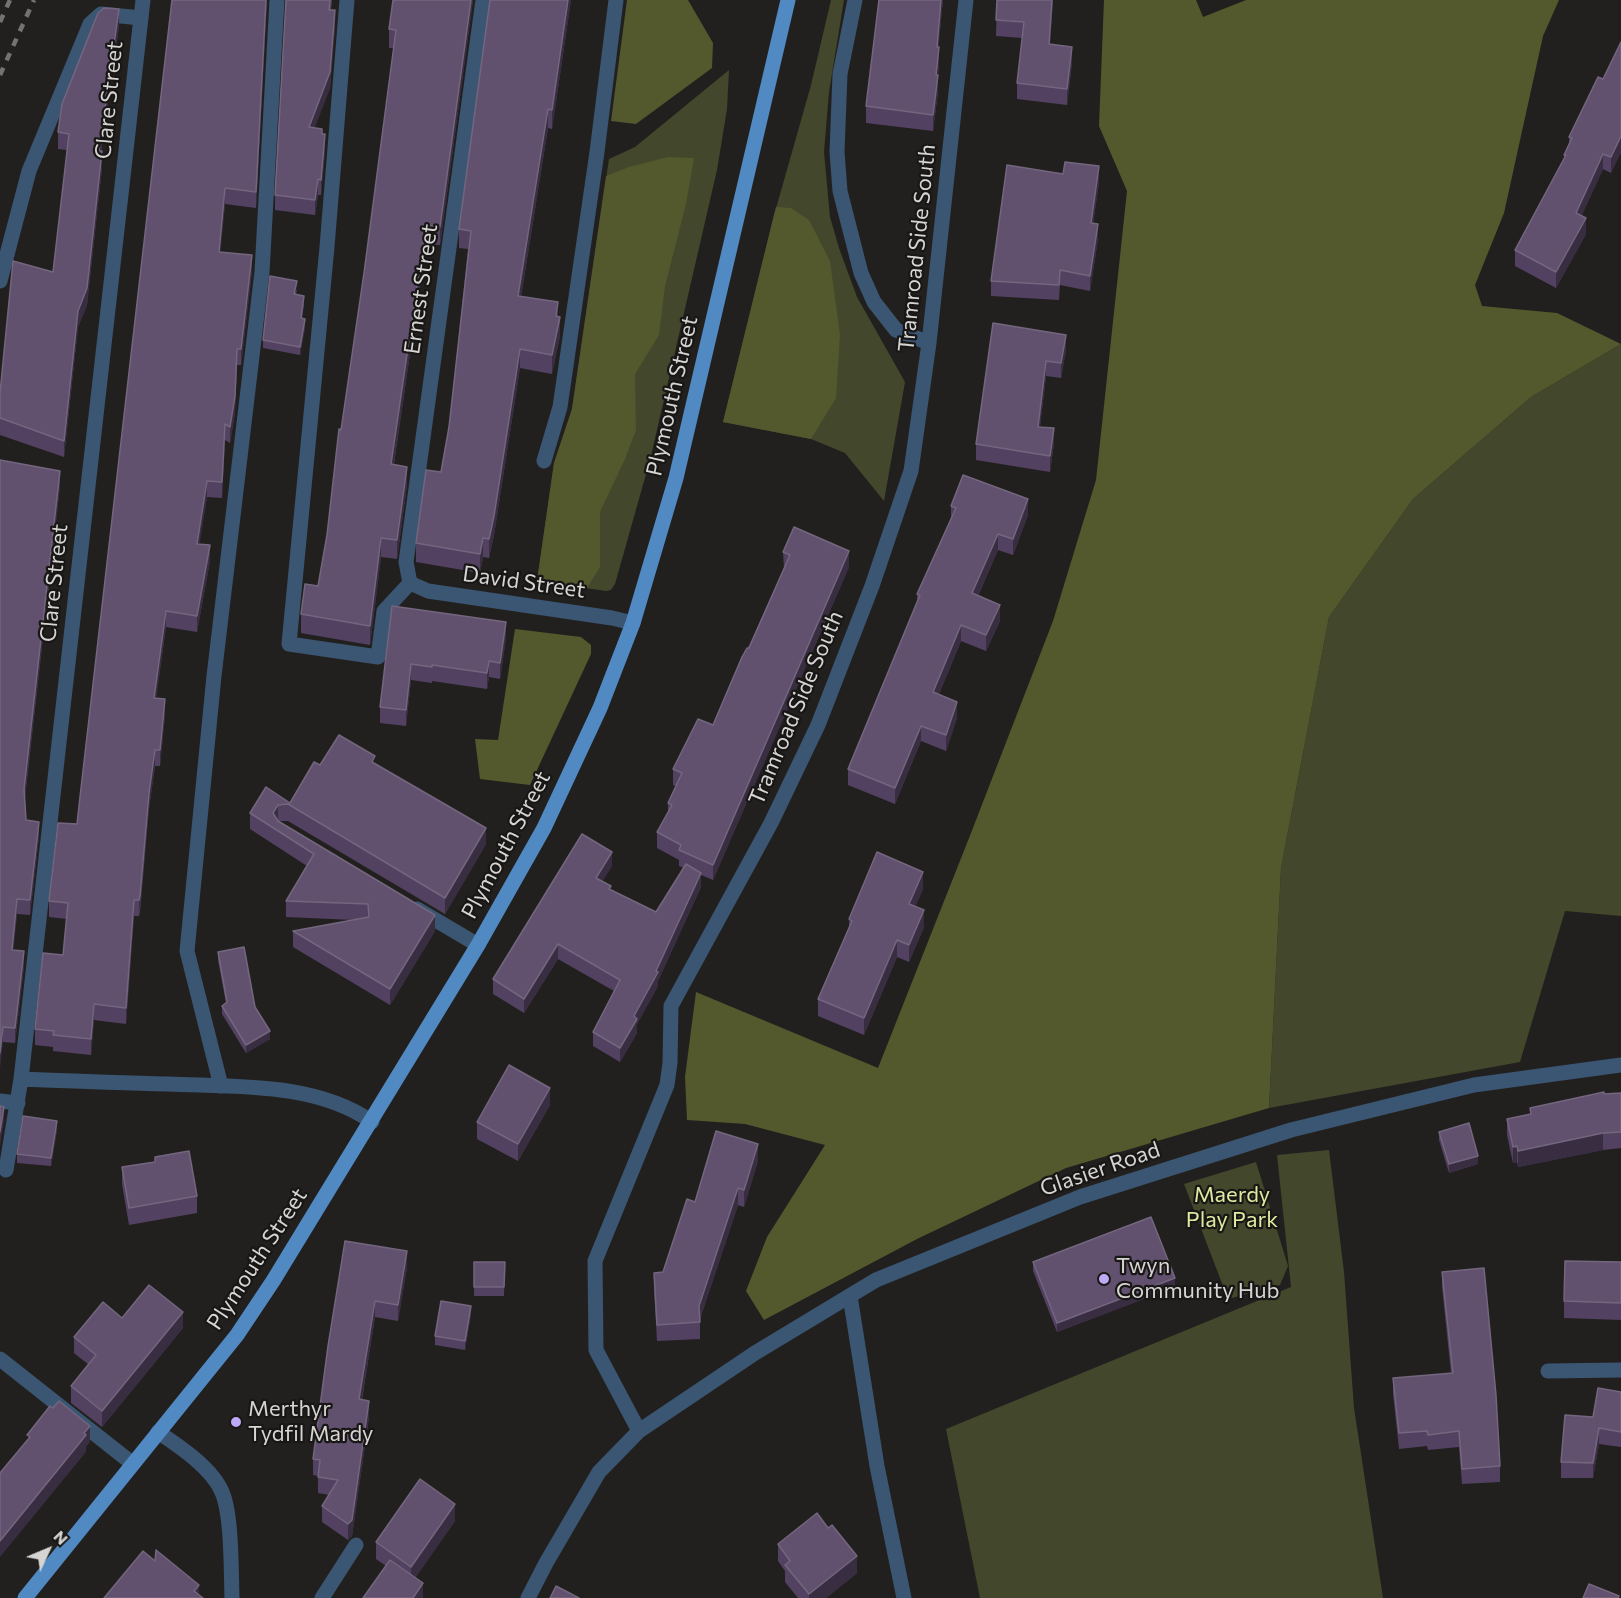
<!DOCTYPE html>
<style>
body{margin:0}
#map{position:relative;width:1621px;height:1598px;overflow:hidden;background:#22201e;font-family:Commissioner,sans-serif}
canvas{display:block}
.north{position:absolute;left:18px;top:1520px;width:60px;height:60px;-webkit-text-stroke:4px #191715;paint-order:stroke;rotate:46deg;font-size:16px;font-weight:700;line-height:24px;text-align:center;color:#d6d5d3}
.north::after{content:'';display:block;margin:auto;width:21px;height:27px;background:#d6d5d3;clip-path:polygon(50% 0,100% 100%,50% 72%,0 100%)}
</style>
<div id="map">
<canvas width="1621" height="1598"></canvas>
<div class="north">N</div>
</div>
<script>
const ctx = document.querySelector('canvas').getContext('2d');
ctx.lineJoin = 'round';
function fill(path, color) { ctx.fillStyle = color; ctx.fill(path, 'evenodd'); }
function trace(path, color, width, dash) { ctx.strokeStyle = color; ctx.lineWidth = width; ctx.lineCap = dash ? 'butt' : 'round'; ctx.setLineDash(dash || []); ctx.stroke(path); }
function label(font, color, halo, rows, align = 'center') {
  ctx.font = font + ' Commissioner,sans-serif'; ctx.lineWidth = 4.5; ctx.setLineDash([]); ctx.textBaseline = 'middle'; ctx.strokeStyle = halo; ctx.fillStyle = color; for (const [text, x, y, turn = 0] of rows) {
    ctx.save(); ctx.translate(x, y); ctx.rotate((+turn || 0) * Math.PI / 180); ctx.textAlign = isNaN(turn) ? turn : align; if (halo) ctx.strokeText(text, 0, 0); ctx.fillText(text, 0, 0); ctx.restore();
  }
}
const green = new Path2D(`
 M831,0H844L829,92L824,152L830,217L839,248L857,297L905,382L884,501L845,453L811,439L723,422L773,219L811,85Z
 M729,70L727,109L717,170L650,460L615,584L611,590L606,591L537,581L554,463L572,409L609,159L635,147Z
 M1621,344V916L1565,911L1520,1062L1269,1108L1281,868L1329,617L1413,499L1531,397Z
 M1329,1150L1344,1272L1354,1408L1383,1598H980L946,1429L1291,1287L1277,1155Z
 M1256,1162L1288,1266L1280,1285L1228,1299L1184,1184Z`);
const forest = new Path2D(`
 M627,0H688L713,43L712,68L636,124L611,121Z
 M1104,0H1196L1203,17L1246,0H1559L1543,36L1504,213L1475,285L1482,306L1557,313L1621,344L1531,397L1413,499L1329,617L1281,868L1269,1108L1066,1168L917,1239L764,1320L746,1291L767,1237L825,1145L745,1124L687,1120L685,1077L696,992L878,1068L971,833L1053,621L1096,480L1127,191L1099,126Z
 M668,157L694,158L686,204L665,286L659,335L635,374L636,430L625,459L600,512V567L587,588L537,581L554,463L572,409L606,176L629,167Z
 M776,207L791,208L809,220L830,261L840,335L836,398L811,439L723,422Z
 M515,629L581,637L591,645V654L530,785L480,779L475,739L498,740Z`);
const service = new Path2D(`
 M347,0L327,247L289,644L378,657L384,611L410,583
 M0,281L29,171L90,24L101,14L141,18
 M544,461L560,407L597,152L616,0
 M221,1086L187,951L214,676L262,272L277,0
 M0,1101L18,1103
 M850,1296L877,1466L904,1598`);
const minor = new Path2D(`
 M483,0L406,562L410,583L428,591L612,618L633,623
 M855,0L840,74L837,152L840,191L861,273L874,302L896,330L929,343
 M417,909L478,945
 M21,1079C70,1081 119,1083 168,1084C234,1087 316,1082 372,1122
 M6,1170L21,1079L143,0
 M0,1359L133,1464
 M1548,1371L1621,1370
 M639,1431L596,1350L595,1261L667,1085L670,1063L671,1006L771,823L818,725L872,586L911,471L929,343L966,0
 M158,1432C179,1446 212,1468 222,1492C232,1515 231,1570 232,1598
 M322,1598L356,1545
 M528,1598L546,1563L599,1472L639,1431L755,1353L876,1280L1080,1197L1291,1130L1474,1085L1621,1065`);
const primary = new Path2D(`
 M25,1598L237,1335L273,1281L478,945L544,828L600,708L633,623L676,478L788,0`);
const rail = new Path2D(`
 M0,22L10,0
 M0,75L34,0`);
const wall = new Path2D(`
 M267,0L256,208L225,204L220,252L252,271L241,365H237L235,412L230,443L225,440L222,498L207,497L199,544L210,561L197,632L166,627L156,698L165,715L160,766H155L149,808L140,912L139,916H134L126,1024L94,1020L91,1055L53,1051V1047L35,1045V1029L63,955L67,919L49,917V901L77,824L80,797Z
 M286,0H332L331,10L335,26L330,88L314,128L322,134L325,150L321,195H318L315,215L275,210V195Z
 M393,0H473L440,245L426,244L394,464L407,485L397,559L381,557L370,645L301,633V614L318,586L327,535L341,430L364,273L394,48H389V29Z
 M490,0H571L552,129L548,128L521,297L558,317L560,336L552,374L520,368L494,535L489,558L483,557L480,573L416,562V543L441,472L449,427L468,249L459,248V229Z
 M943,0L938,47L939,64L938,75V92L933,131L866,123V106Z
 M997,0H1053L1050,44L1072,63L1067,105L1017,99V83L1022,38L996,36Z
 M119,26L101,151L102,168L87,305L78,327L64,457L0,435V393L53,272L67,150L58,149V132Z
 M1621,42V152L1611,173L1603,169L1581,216L1586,234L1556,288L1515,266V250L1564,158V155L1569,144V137L1603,79Z
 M1099,182L1093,224L1098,239L1090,291L1060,285L1059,300L991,296V281Z
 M297,289L296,295L304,304L302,319L305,328L300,355L263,348V340Z
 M993,323L1066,350L1061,378L1046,376L1040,427L1054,443L1050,472L976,460V444Z
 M0,460L60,486L25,798L26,820L39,837L30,915L17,914L13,950L24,966L15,1043L3,1042Z
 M951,506L1028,515L1013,555L998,550L978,596L1000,621L986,651L961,641L939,694L957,718L946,751L921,741L895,804L848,785V769L917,602V594L951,521Z
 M783,552L849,567L713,880L701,875V887L658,981V986L637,1024V1033L620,1062L593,1046V1032L614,991L558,959L524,1013L493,994V979L612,866L602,881L611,890L656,912L684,868L679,866V860L657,848V832L668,813V803L676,786L673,785V769L713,725L784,568Z
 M392,606L506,638L500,679L489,677L487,689L432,681V683L411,680L406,726L380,723V707Z
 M375,764L486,844L445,914L288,821H278L435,931L390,1005L293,947V931L354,920L286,917V901L307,866L250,829V813L266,787L290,803Z
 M923,889L915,907L924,927L909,962L897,957L864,1035L818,1016V999L849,928V919Z
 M218,952L255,1007L270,1039L246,1053L222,1014V1006L226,1003L218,960Z
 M1621,1093V1148L1603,1150L1518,1167L1517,1162L1513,1163L1507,1135V1119L1530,1114V1108L1604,1094Z
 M550,1105L518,1161L477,1139V1122Z
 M57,1130L51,1166L17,1163V1154Z
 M1439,1132L1478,1164L1449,1173L1439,1140Z
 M155,1157L197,1196V1213L129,1225L122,1184V1167L155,1162Z
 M758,1161L744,1207L738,1205L700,1319V1339L657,1341L654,1289V1273L663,1272L695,1202Z
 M474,1262H505L504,1296H474Z
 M1033,1262L1175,1287L1057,1332L1033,1271Z
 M1621,1262V1320L1564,1318V1301Z
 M407,1267L398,1321L375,1317L362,1400L369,1417L352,1536L348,1540L322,1522V1506L329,1495L318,1493V1476L313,1475V1459L328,1346Z
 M1442,1272L1500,1466V1482L1462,1484L1459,1447L1428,1450L1427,1446L1399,1449L1393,1394V1378L1451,1373L1442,1287Z
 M471,1314L465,1350L435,1345V1336Z
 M122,1318L183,1328L102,1427L71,1403V1386L89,1365L74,1353V1337Z
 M1621,1392V1447L1599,1444L1593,1478H1561V1462L1593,1417Z
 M455,1521L415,1578L423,1598L386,1566L376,1559V1542Z
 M778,1544L857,1573L826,1598H798L785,1582V1571L778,1561Z`);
const shadedWall = new Path2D(`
 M266,0H267L256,208V192Z
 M471,0H473L440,245V227Z
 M568,0H571L552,129V110Z
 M941,0H943L937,64V47Z
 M1052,0H1053L1049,60V44Z
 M119,9V26L99,167V151Z
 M335,10V26L330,88L309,143V127Z
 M939,47V64L936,92V75Z
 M1072,47V63L1067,105V89Z
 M938,75V92L933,131V115Z
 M548,109V128L518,315V296Z
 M325,134V150L321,195V180Z
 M1621,136V152L1611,173V157Z
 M102,151V168L87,305L78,327L64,457V441L78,311Z
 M1603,154V169L1576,229V213Z
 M1099,166V182L1091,238V223Z
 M318,179V195L315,215V200Z
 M225,188V204L219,268V252Z
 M1586,218V234L1556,288V272Z
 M1098,224V239L1090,291V276Z
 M426,225V244L391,483V464Z
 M252,255V271L241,365V349Z
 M558,302V321L560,317V336L552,374V355Z
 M305,319V328L300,355V347Z
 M1066,335V350L1061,378V363Z
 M237,349L235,412L230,443V427Z
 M520,349V368L494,535L489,558V539Z
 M1046,361V376L1038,442V427Z
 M225,424V440L222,498V482Z
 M1054,428V443L1050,472V456Z
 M407,467V485L397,559V540Z
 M60,471V486L24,804V789Z
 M207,481V497L197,560V544Z
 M1028,499V515L1013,555V539Z
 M998,534V550L972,609V593Z
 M381,538V557L370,645V626Z
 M483,538V557L480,573V554Z
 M210,545V561L197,632V616Z
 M849,551V567L713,880V865Z
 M1000,605V621L986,651V635Z
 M166,611V627L154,714V698Z
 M506,622V638L500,679V663Z
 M961,625V641L933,708V692Z
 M489,661V677L487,689V673Z
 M411,664V680L406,726V710Z
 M165,699V715L160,766V750Z
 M957,702V718L946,751V735Z
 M921,726V741L895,804V788Z
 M155,750V766L149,808L139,916V900L149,793Z
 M278,805V821L273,829V813Z
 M39,822V837L30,915V900Z
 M486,828V844L445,914V898Z
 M612,852V866L596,892V878Z
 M923,872V889L909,921V904Z
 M701,873V887L658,981V986L637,1024V1033L620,1062V1048L634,1016L656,971Z
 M17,899V914L12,965V950Z
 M134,900V916L126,1024V1008Z
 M924,910V927L909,962V945Z
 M435,915V931L390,1005V989Z
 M897,940V957L864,1035V1018Z
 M558,944V959L524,1013V999Z
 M24,951V966L15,1043V1028Z
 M94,1004V1020L91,1055V1039Z
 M3,1027V1042L0,1068V1053Z
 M270,1031V1039L246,1053V1045Z
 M550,1088V1105L518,1161V1144Z
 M4,1107V1121L0,1146V1132Z
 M57,1121V1130L51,1166V1158Z
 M1603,1133V1150L1518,1167V1151Z
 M758,1144V1161L744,1207V1190Z
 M1517,1146V1162L1513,1163V1147Z
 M1478,1156V1164L1449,1173V1164Z
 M738,1188V1205L699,1322V1306Z
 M407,1251V1267L398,1321V1305Z
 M1175,1278V1287L1057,1332V1323Z
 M375,1301V1317L359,1416V1399Z
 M471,1306V1314L465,1350V1341Z
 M183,1312V1328L102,1427V1411Z
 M369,1401V1417L352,1536L348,1540V1524Z
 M90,1426V1442L86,1447V1452L0,1557V1541Z
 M1599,1428V1444L1593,1478V1463Z
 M455,1504V1521L411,1584V1567Z
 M857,1556V1573L826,1598H809V1594Z
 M423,1583V1598H413Z
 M199,1585V1598L194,1591Z`);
const building = new Path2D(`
 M172,0H266L256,192L225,188L219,252L252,255L241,349H237L235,396L230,427L225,424L222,482L207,481L197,544L210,545L197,616L166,611L154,698L165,699L160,750H155L149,793L140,896L139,900H134L126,1008L94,1004L91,1039L53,1035L54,1031L35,1029L43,953L63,955L68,903L49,901L58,823L77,824L80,797Z
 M286,0H330L329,10H335L330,72L309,127L322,129V134H325L321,180L318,179L315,200L275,195Z
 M393,0H471L440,227L426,225L391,464L407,467L397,540L381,538L370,626L301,614L305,584L318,586L327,535L339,429L341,430L364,273L396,30L389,29Z
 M490,0H568L552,110L548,109L518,296L558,302L556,316L560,317L552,355L520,349L494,516L489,539L483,538L480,554L416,543L426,470L441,472L449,427L471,231L459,229Z
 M879,0H941L937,47H939L936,75H938L933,115L866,106Z
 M997,0H1052L1049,44L1072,47L1067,89L1017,83L1024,22L996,20Z
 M104,8L119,9L99,151H102L87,288L78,311L64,441L0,418V393L13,261L53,272L69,134L58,132L62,104L98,13Z
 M1621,42V136L1611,157L1603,154L1576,213L1586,218L1556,272L1515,250L1566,155H1564L1572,138L1569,137L1598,77L1603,79Z
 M1065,162L1099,166L1091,223L1098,224L1090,276L1060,270L1059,285L991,281L1007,165L1063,174Z
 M270,276L297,281L294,294L304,296L301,318L305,319L300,347L263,340Z
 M993,323L1066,335L1061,363L1046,361L1038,427L1054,428L1050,456L976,444Z
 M0,460L60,471L24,789L26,820L39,822L30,900L17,899L12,950L24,951L15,1028L3,1027L0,1053Z
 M963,475L1028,499L1013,539L998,534L972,593L1000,605L986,635L961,625L933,692L957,702L946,735L921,726L895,788L848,769L920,595L917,594L956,508L951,506Z
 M794,527L849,551L713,865L679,850L681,845L657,832L672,805L668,803L682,773L673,769L698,719L713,725L742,657L747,648H749L790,555L783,552Z
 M392,606L506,622L500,663L489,661L487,673L432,665V667L411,664L406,710L380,707Z
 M339,735L375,756L372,762L486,828L445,898L288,804L278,805L273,813L278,821L435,915L390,989L293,931L369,917L368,904L286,901L314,854L250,813L266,787L290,803L314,762L320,765Z
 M582,834L612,852L596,878L611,886L609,889L656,912L686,864L701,873L656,971L658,972L634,1016L637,1019L620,1048L593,1032L620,980L558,944L524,999L493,979Z
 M877,852L923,872L909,904L924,910L909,945L897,940L864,1018L818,999L852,921L849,919Z
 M244,947L255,1007L270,1031L246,1045L222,1006L227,1002L218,952Z
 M509,1065L550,1088L518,1144L477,1122Z
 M1604,1092V1094L1621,1093V1132L1603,1133L1518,1151L1517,1146L1513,1147L1507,1119L1531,1114L1530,1108Z
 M0,1106L4,1107L0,1132Z
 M23,1116L57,1121L51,1158L17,1154Z
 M1469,1123L1478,1156L1449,1164L1439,1132Z
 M716,1131L758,1144L744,1190L738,1188L699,1306L700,1322L657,1325L654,1273L663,1272L687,1199L695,1202Z
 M189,1151L197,1196L129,1208L122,1167L155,1162V1157Z
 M1151,1217L1175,1278L1057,1323L1033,1262Z
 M345,1241L407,1251L398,1305L375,1301L359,1399L369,1401L352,1520L348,1524L322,1506L338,1480L318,1477L320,1460L313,1459L328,1346Z
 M1565,1261L1621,1262V1303L1564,1301Z
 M474,1262H505L504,1287H474Z
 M1484,1268L1496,1395L1500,1466L1462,1469L1459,1431L1428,1435L1427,1431L1399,1433L1393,1378L1453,1373L1442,1272Z
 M149,1285L183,1312L102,1411L71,1386L96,1355L74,1337L103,1302L122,1318Z
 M441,1301L471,1306L465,1341L435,1336Z
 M1598,1388L1621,1392V1432L1599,1428L1593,1463L1561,1462L1565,1415L1593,1417Z
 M59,1401L90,1426L84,1433L86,1435L0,1541V1473L30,1437L27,1435L50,1406L53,1408Z
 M420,1479L455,1504L411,1567L376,1542Z
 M817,1513L828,1528L832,1525L857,1556L809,1594L785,1565L790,1561L778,1544Z
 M156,1550L199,1585L194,1591L203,1598H104L143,1551L155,1561Z
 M390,1560L423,1583L413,1598H363Z
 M1589,1584L1619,1596L1618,1598H1583Z
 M556,1586L579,1598H550Z`);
const markers = [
 [1104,1279,6,"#bda9f5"],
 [236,1422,6,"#bda9f5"]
];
const streetNames = [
 ["Clare Street",109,100,-84],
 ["Tramroad Side South",917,248,-84],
 ["Ernest Street",421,289,-82],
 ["Plymouth Street",672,396,-77],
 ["David Street",524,582,8],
 ["Clare Street",54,583,-84],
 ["Tramroad Side South",796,708,-67],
 ["Plymouth Street",506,845,-62],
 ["Glasier Road",1100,1169,-19],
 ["Plymouth Street",257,1259,-57]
];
const parkNames = [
 ["Maerdy",1232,1195],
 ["Play Park",1232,1220]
];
const poiNames = [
 ["Twyn",1116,1266],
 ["Community Hub",1116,1291],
 ["Merthyr",248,1409],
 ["Tydfil Mardy",248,1434]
];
fill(green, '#43472b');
fill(forest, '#53592d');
trace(service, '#3b5672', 15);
trace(minor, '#3b5672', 15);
trace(primary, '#518ac3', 15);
trace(rail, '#757371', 4.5, [8, 8]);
fill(wall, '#534162');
fill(shadedWall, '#392d42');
fill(building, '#61516f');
trace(building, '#73667e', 1.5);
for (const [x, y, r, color] of markers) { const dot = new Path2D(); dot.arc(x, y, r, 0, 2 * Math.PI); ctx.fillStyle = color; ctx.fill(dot); trace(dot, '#191715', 2); }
label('22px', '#d6d5d3', '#191715', streetNames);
label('22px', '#dfeaa1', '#191715', parkNames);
label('22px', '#d6d5d3', '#191715', poiNames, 'left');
</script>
